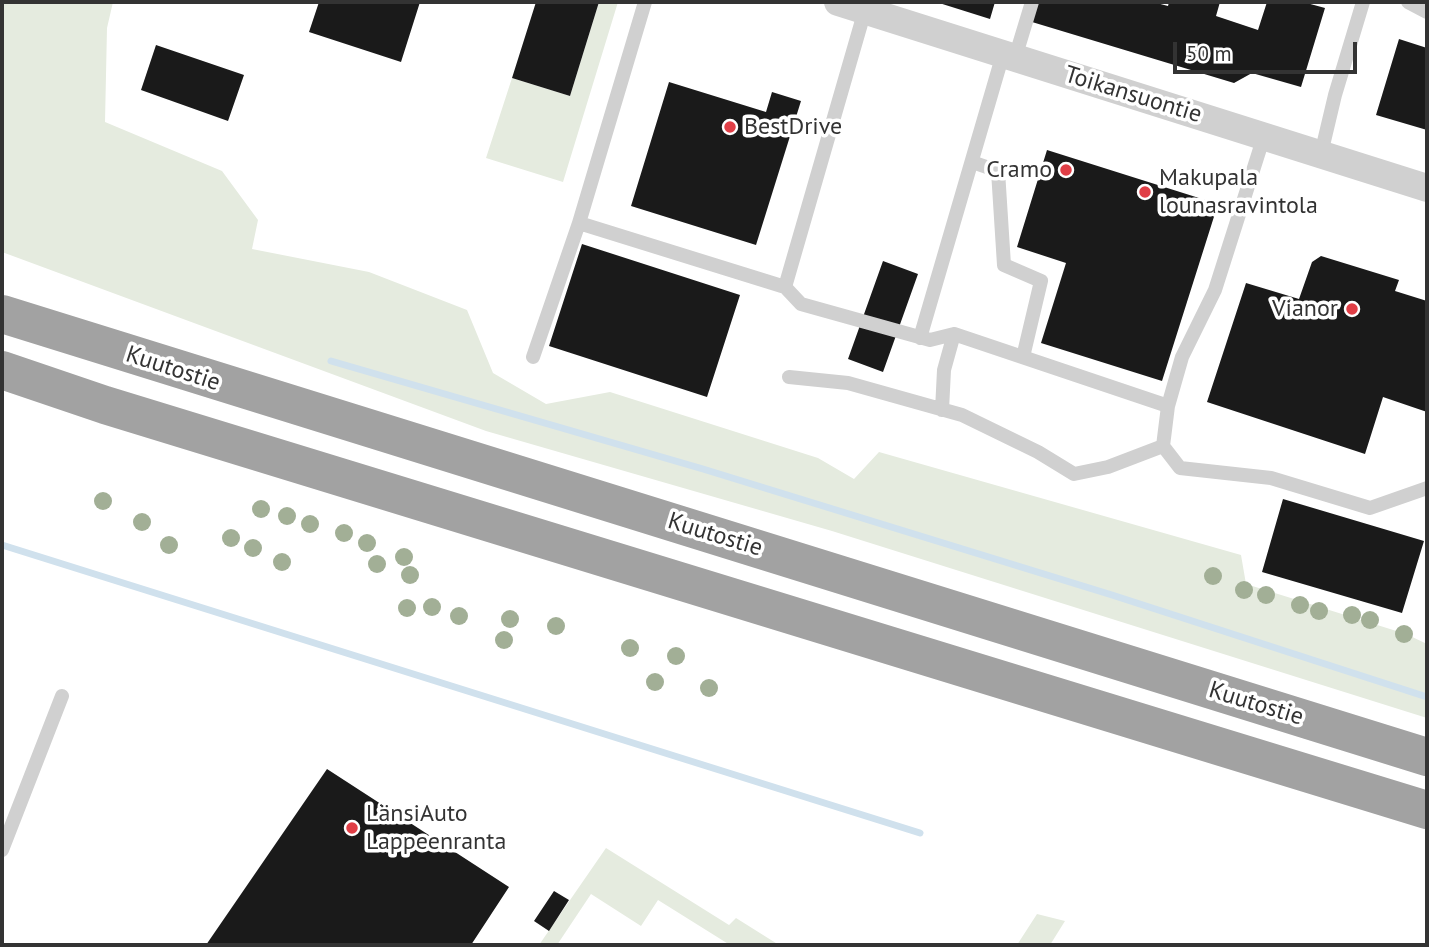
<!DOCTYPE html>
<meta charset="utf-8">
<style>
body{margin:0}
#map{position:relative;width:1429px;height:947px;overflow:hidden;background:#fff;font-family:"PT Sans",sans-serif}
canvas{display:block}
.frame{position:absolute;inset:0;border:4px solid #333;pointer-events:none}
.scale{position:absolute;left:1173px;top:42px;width:184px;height:32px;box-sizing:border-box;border:4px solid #333;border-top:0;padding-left:9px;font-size:21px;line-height:24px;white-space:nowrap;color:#333;-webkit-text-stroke:5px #fff;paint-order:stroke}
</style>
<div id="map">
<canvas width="1429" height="947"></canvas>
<div class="frame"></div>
<div class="scale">50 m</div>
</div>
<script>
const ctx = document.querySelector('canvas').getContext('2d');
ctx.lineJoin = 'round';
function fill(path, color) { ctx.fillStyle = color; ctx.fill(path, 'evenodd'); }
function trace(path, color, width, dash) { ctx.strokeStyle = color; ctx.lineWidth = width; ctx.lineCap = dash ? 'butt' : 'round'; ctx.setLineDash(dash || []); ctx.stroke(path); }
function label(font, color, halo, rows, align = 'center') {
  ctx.font = font + ' "PT Sans",sans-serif'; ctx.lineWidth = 7; ctx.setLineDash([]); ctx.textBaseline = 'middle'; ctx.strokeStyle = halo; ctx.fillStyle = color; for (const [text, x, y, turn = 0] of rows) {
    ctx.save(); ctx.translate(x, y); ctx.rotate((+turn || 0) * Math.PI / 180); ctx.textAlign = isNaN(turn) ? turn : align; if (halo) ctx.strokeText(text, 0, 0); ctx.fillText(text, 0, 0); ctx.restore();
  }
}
const green = new Path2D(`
 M2,2H113L107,28L105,122L222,171L258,220L252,249L369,272L467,310L493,373L546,404L610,392L818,458L854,479L879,452L1241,555L1246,584L1406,634L1427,644V718L832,531L486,431L2,252Z
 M599,2H618L563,182L486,158L512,78L570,96Z
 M606,848L729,925L736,918L779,945H730L658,900L641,926L591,894L557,945H539Z
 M1037,914L1065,921L1050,945H1017Z`);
const stream = new Path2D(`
 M331,361L703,469L1112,595L1427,697
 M2,545L920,833`);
const building = new Path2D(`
 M319,2H420L401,62L309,32Z
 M536,2H599L570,96L512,78Z
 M936,2H995L990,19Z
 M1038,2H1153L1168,6L1169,2H1220L1216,16L1258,30L1267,2H1303L1325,8L1301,87L1252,73L1234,83L1032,22Z
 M1399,39L1427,48V130L1376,115Z
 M156,45L244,75L228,121L141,90Z
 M669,82L766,112L772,92L801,101L756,245L631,206Z
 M1047,150L1218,204L1162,381L1041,343L1066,263L1017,247Z
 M582,244L740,295L707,397L549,346Z
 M1321,256L1399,280L1395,291L1427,301V412L1383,397L1365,454L1207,402L1246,283L1299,299L1312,262Z
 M883,261L918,274L883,372L848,359Z
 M1283,499L1424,541L1402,613L1262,572Z
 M327,769L509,887L471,945H206Z
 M554,891L569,900L549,931L534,921Z`);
const service = new Path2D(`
 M645,2L579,223L785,287
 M1408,2L1427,12
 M865,10L785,287L801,304L930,340L954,334L1168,406L1182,357L1215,290L1264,136
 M1015,58L1032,2
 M1321,154L1335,95L1363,2
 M972,162L998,171L1004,265L1041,281L1023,357
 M920,338L1003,54
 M533,357L579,223
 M789,377L848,383L962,415L1038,452L1074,474L1108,467L1163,446
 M1168,406L1163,446L1180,468L1271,478L1370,508L1427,488
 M942,410L944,370L954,334
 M2,850L62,696`);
const minor = new Path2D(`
 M838,2L1427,188`);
const trunk = new Path2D(`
 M2,314L1427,757
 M2,370L105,405L1427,810`);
const trees = [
 [103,501],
 [261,509],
 [287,516],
 [142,522],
 [310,524],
 [344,533],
 [231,538],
 [367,543],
 [169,545],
 [253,548],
 [404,557],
 [282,562],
 [377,564],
 [410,575],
 [1213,576],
 [1244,590],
 [1266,595],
 [1300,605],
 [432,607],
 [407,608],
 [1319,611],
 [1352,615],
 [459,616],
 [510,619],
 [1370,620],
 [556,626],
 [1404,634],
 [504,640],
 [630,648],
 [676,656],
 [655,682],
 [709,688]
];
const markers = [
 [730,127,7,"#e03e46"],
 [1066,170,7,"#e03e46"],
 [1145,192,7,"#e03e46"],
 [1352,309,7,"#e03e46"],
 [352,828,7,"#e03e46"]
];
const streetNames = [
 ["Toikansuontie",1133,95,17],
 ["Kuutostie",173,369,18],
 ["Kuutostie",715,535,17],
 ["Kuutostie",1256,704,17]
];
const poiNames = [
 ["BestDrive",744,127],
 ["Cramo",1052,170,"right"],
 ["Makupala",1159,178],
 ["lounasravintola",1159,206],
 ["Vianor",1338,309,"right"],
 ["LänsiAuto",366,814],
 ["Lappeenranta",366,842]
];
fill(green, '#e5ebdf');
trace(stream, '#d0e1ed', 7);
fill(building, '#1a1a1a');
trace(service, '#d0d0d0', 14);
trace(minor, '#d0d0d0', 28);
trace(trunk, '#a2a2a2', 38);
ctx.fillStyle = '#a2af96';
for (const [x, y] of trees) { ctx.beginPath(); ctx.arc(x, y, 9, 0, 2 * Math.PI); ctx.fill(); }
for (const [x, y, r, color] of markers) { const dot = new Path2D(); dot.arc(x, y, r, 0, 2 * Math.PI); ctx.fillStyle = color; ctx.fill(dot); trace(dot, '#fff', 2.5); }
label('24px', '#333', '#fff', streetNames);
label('24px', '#333', '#fff', poiNames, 'left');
</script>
